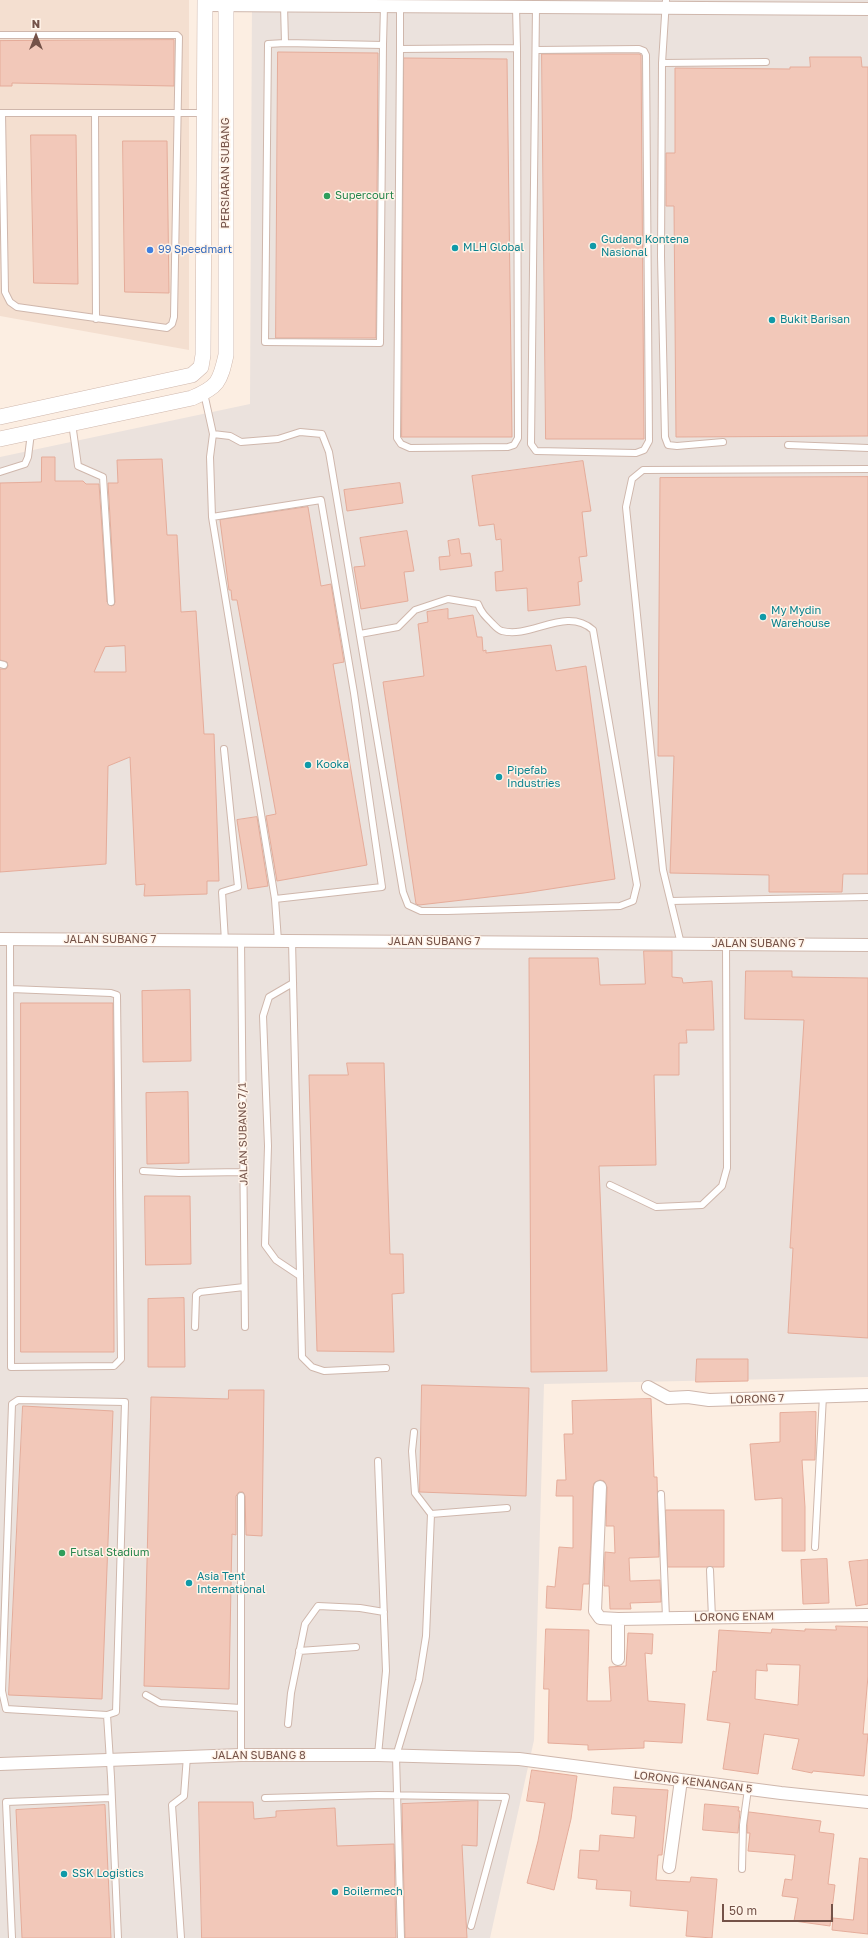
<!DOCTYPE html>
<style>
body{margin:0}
#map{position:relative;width:868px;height:1938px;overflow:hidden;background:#fceee2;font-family:"Golos Text",sans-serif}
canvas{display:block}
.north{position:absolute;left:16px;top:16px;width:40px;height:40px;-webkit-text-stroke:3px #fff3e8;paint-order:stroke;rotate:0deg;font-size:11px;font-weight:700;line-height:16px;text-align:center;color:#745248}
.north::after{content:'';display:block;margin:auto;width:14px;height:18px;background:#745248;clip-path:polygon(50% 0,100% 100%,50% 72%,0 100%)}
.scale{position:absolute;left:722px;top:1904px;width:111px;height:18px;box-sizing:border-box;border:2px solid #745248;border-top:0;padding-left:5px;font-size:12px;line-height:14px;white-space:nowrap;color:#745248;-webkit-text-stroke:3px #fff3e8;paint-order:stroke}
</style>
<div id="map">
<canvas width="868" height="1938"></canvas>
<div class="north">N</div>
<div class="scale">50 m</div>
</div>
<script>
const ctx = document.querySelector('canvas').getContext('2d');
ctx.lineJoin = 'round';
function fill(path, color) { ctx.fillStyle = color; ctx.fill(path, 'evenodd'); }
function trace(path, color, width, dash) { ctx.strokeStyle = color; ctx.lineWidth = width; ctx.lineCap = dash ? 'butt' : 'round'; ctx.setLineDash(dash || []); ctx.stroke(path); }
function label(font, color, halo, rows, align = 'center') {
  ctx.font = font + ' "Golos Text",sans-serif'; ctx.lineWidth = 3; ctx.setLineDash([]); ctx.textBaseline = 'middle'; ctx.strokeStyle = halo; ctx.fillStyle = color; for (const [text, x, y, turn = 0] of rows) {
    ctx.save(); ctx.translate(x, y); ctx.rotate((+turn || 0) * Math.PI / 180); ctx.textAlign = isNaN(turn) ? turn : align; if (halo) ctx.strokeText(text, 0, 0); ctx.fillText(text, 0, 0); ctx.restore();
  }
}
const residential = new Path2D(`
 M0,0H189V350L0,316Z`);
const industrial = new Path2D(`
 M252,0H868V1377L544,1384L534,1740L490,1938H0V457L250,404Z`);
const building = new Path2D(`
 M174,40V86L12,83V86H0V41Z
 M278,52L378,53L376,338H276Z
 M542,54H639L641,55L644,439H546Z
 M810,57H861L862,67H868V436L676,437L674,206H666V153H675V68L790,69V67H810Z
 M404,58L507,59L512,437H402Z
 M31,135H76L78,284L34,283Z
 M123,141H167L169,293L125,292Z
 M42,457H55V481H83L86,484H99L107,602L111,606L114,605L115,602L108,483H118L117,460L162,459L167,535H177L181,612L196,611L204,734H214L219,881H207V894L144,896L145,884L136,885L130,757L108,766L106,864L0,872V669H6L8,666L7,662L0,660V483L41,482ZM125,646L126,672H94L105,647Z
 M583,461L591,511L582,512L587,556L579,557L582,581L578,582L580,605L528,611L527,588L496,591L495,572L503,571L501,539L496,540L494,524L479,526L472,476Z
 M868,477V874H843L842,892H769V875L670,873L674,756H658L660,478Z
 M400,483L403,503L347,511L344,490Z
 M308,507L321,586L331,584L344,662L333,664L367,865L277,881L266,816L276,814L237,600H232L231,590H229L220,520Z
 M407,531L414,571L404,572L408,601L361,609L354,567L365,566L360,538Z
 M459,539L461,554L470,553L472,566L440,570L439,557L450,556L448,541Z
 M448,609V619L473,615L477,637H482L483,651L486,650V653L551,645L556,671L586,666L615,879L524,893L419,905L416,904L383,682L424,676L418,624L428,622L427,612Z
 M257,817L268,886L248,889L237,820Z
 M644,951H672V977L682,978L683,983L712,981L714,1030H686L687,1043H679V1075H654L656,1165L599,1166L607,1371L531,1372L529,958H598L600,985L645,984Z
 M746,971H792V977L868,978V1338L788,1333L793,1248H790L804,1020L745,1019Z
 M190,990L191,1061L143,1062L142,991Z
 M21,1003H113L114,1352H21Z
 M347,1063H384L390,1254H403L404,1293L392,1294L394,1352L317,1351L309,1075H348Z
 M188,1092L189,1163L147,1164L146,1093Z
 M145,1196H190L191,1264L146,1265Z
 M184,1298L185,1367H148V1299Z
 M697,1359H748V1381L696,1382Z
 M422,1385L529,1388L526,1496L420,1492Z
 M229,1390H264L262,1536L246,1535L245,1496L243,1492H239L236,1496V1535L232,1534L229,1689L144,1686L151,1397L228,1399Z
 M651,1399L654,1477H657L659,1557L629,1558L630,1581L660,1580L661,1602L630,1603L631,1609H610L609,1586H604L605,1552L615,1553L614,1526H606L607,1487L604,1481L600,1480L594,1483L593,1487L589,1584H583L581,1610L546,1608L547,1586L555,1587L559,1547L573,1548V1496H556L557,1480H566L564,1434H573L572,1401Z
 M23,1406L113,1411L102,1699L9,1695Z
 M816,1412L815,1460H802L805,1507V1551H782V1498L755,1500L750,1444L780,1442V1413Z
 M666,1510H724V1567H668Z
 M827,1559L829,1603L803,1604L801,1560Z
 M868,1560V1604L856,1606L849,1562Z
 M836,1626L868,1627V1676L863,1734H868L864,1776L813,1771L812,1773L792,1769L799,1739L764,1734L758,1774L723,1769L730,1723L707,1720L713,1671L716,1672L719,1630L771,1633L772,1629L805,1631V1629L836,1630ZM767,1664L800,1665L798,1705L755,1699L756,1670L767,1671Z
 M546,1629L589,1630L587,1701H611L609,1667L626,1666L628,1633L653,1634L652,1654L645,1653L648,1701L685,1704L682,1743L644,1741V1748L588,1750V1745L548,1743L549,1689H544Z
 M532,1770L577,1776L571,1819L554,1890L527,1883L538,1841L545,1803L527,1801Z
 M614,1787L668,1790L662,1855H658L656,1880L690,1882L691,1877L717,1879L712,1938L686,1936L688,1911L630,1906L631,1891L596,1889L597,1880L578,1878L580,1850L599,1851L600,1835L634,1838L636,1816L612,1814Z
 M478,1801L477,1846L462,1845L467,1938H405L402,1804Z
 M199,1802H253L254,1819L276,1817V1811L335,1808L337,1846L394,1844L396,1938H202Z
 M705,1804L739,1807L738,1811H740L738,1833L703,1830Z
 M105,1805L111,1938H22L16,1810Z
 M749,1812L821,1821L819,1832L834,1834L828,1884L835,1885L830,1926L794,1921L798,1898L782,1896L785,1879L792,1880L795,1855L748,1851L750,1833H747V1825Z
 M860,1858L868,1859V1934L832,1930L833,1918L853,1920Z`);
const service = new Path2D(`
 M666,0L662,63L661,256L665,437L668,445L677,446L723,442
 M284,5L285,43
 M516,7L517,48
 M536,7L531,444L536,451L636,453L644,450L649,441L646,55L644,51L639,49L536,50
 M0,35H177L179,37L174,317L172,324L167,328L17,307L10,302L5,292L2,113
 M285,43L383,45L380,343L265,342L268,44Z
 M383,45L384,6
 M400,49L517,48L518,438L514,445L508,447L410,448L401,444L397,438L400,49V6
 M662,63L766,62
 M0,113H204
 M95,113L96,319
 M204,393L213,434L210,457L212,517L275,899L278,941
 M72,423L78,466L103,477L111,602
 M213,434L230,436L241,442L278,439L300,432L322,434L329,452L403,892L408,905L421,911H447L620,906L633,901L637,885L593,630C566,606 531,639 502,631C498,630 494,625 491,622C485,616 481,612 478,604L448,599L415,610L398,627L360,634
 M788,445L868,448
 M0,472L25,464L28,457L31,433
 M212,517L321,500L354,693L382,887L275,899
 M0,664L4,665
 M224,749L238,887L222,892L225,941
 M671,901L868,897
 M10,940L11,1367L114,1366L121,1359L117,995L111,993L11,989
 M241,941L245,1327
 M292,941L302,1357L312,1367L324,1371L386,1368
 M681,944L663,870L626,507L632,479L643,470L868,469
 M293,983L269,997L263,1016L268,1146L265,1245L276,1260L300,1276
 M143,1171L179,1173L243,1172
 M610,1185L656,1207L702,1205L722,1186L727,1168L726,944
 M195,1327L196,1295L200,1292L244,1287
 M661,1494L666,1618
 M241,1496V1755
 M431,1514L507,1508
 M815,1547L823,1396
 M710,1570L712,1618
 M299,1651L356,1647
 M146,1695L160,1703L241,1708
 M107,1715L6,1709L2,1691L12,1404L18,1400L125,1402L116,1712L107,1715L111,1777L118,1938
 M288,1724L291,1693L305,1624L318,1606L360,1608L384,1612
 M378,1755L386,1671L378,1461
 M265,1798L378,1795L506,1797L471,1926
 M742,1869L743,1825L748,1789
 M12,1938L6,1802L111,1798
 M181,1938L172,1805L184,1796L187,1756
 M401,1938L396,1756L419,1680L426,1636L431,1514L415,1493L412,1451L414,1432`);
const minor = new Path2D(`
 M205,5L868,9
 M0,939L868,945
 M648,1387L668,1398L688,1397L709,1400L868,1395
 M600,1487L595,1611L600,1618L618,1619L868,1615
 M618,1659V1619
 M0,1764L241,1755H378L519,1759L781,1793L868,1802
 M669,1867L681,1780`);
const tertiary = new Path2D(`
 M0,417L192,375L201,367L203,355L205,0
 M0,439L192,398C218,387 220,382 226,355V0`);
const markers = [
 [327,196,4,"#2e9e5b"],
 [593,246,4,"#0f9aa8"],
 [455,248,4,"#0f9aa8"],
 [150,250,4,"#3f7fe0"],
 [772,320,4,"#0f9aa8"],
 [763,617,4,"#0f9aa8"],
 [308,765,4,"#0f9aa8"],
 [499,777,4,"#0f9aa8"],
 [62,1553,4,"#2e9e5b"],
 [189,1583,4,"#0f9aa8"],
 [64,1874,4,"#0f9aa8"],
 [335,1892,4,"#0f9aa8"]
];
const streetNames = [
 ["PERSIARAN SUBANG",226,173,-90],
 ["JALAN SUBANG 7",110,940],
 ["JALAN SUBANG 7",434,942],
 ["JALAN SUBANG 7",758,944],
 ["JALAN SUBANG 7/1",243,1134,-91],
 ["LORONG 7",757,1399,-2],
 ["LORONG ENAM",734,1617,-1],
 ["JALAN SUBANG 8",259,1756],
 ["LORONG KENANGAN 5",693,1782,7]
];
const leisureNames = [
 ["Supercourt",335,196],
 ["Futsal Stadium",70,1553]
];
const cultureNames = [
 ["Gudang Kontena",601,240],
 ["Nasional",601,253],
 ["MLH Global",463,248],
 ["Bukit Barisan",780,320],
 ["My Mydin",771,611],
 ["Warehouse",771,624],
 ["Kooka",316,765],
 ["Pipefab",507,771],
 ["Industries",507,784],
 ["Asia Tent",197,1577],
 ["International",197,1590],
 ["SSK Logistics",72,1874],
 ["Boilermech",343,1892]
];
const shopNames = [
 ["99 Speedmart",158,250]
];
fill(residential, '#f4dfd0');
fill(industrial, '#ebe2dd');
fill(building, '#f2c8b9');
trace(building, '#e5ac9a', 1);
trace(service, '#cfb7ac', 8);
trace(minor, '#cfb7ac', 14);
trace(tertiary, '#cfb7ac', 16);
trace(service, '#fff', 6);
trace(minor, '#fff', 12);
trace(tertiary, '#fff', 15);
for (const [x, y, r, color] of markers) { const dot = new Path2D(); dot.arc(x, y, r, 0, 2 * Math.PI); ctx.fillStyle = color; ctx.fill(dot); trace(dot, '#fff3e8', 1.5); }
label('11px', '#745248', '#fff3e8', streetNames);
label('11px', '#27864d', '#fff3e8', leisureNames, 'left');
label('11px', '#0d838f', '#fff3e8', cultureNames, 'left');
label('11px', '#366cbe', '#fff3e8', shopNames, 'left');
</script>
